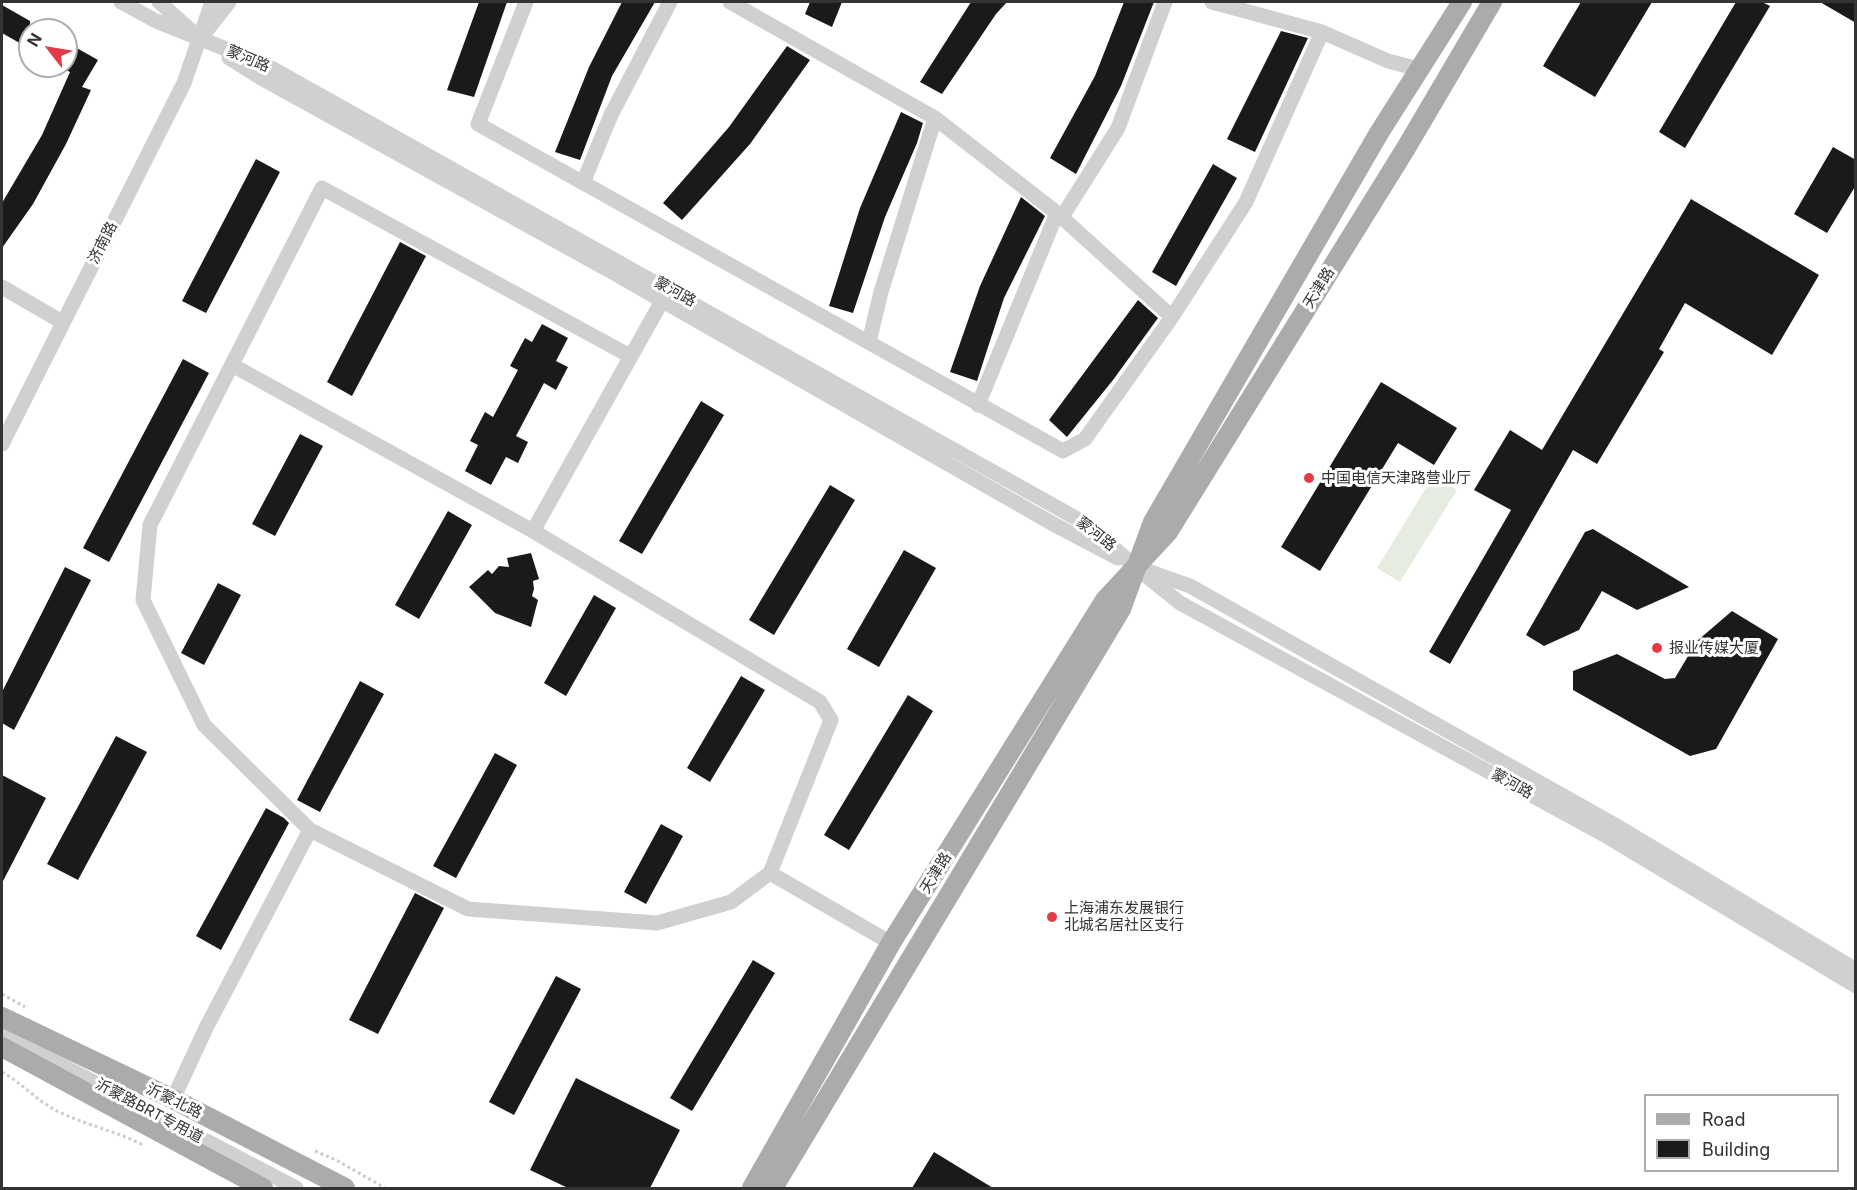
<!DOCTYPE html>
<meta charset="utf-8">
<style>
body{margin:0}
#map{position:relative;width:1857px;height:1190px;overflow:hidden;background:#fff;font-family:Inter,sans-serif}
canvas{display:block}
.frame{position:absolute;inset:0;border:3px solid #333;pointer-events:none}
.legend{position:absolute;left:1644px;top:1094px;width:195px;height:78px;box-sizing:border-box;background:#fff;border:2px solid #adadad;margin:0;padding:8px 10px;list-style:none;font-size:18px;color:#333}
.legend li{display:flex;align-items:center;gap:12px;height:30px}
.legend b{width:30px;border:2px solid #adadad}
.north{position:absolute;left:18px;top:18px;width:60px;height:60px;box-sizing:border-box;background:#fff;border:2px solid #adadad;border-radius:50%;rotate:301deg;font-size:16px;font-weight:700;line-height:24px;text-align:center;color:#333}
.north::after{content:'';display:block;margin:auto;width:21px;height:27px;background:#e63946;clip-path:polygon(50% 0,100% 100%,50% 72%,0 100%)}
</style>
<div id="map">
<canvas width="1857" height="1190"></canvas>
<div class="frame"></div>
<ul class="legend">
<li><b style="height:8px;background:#ababab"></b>Road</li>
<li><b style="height:16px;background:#1a1a1a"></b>Building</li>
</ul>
<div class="north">N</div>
</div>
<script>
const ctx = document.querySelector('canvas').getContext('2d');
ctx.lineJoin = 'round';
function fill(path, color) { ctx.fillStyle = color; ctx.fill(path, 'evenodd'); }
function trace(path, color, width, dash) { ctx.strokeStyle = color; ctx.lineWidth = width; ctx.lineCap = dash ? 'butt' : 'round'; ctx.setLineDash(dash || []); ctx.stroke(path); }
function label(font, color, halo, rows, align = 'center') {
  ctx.font = font + ' Inter,"Noto Sans SC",sans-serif'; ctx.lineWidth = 6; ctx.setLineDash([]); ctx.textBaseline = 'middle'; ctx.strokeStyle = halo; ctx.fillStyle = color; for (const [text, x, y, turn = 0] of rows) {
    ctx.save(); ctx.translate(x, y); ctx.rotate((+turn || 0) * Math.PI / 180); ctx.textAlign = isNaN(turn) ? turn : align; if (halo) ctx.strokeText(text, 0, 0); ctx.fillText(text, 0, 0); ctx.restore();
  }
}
const green = new Path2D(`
 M1434,475L1457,490L1400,582L1377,568Z`);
const building = new Path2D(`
 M479,2H507L474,97L447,90Z
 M622,2H655L612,76L580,160L555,152L589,67Z
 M810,2H842L832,27L805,14Z
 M971,2H1007L996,14L942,94L920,82Z
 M1124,2H1154L1121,86L1076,174L1050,158L1095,76Z
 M1581,2H1652L1595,97L1543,66Z
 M1736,2H1762L1770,6L1685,148L1659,132Z
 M1820,2H1856V23Z
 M2,5L30,21V49L2,33Z
 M1281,31L1308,38L1255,152L1227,139Z
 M66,42L98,60L82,87L91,90L66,144L33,204L2,248V203L42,135L70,72L66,70Z
 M787,46L810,60L750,144L682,220L663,203L729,127Z
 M901,112L923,123L917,143L885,217L853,313L829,306L860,208Z
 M1833,147L1856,160V185L1827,233L1794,214Z
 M256,159L280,172L206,313L182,301Z
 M1213,164L1237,178L1176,286L1152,272Z
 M1021,197L1045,216L1004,298L977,381L950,372L980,286Z
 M1691,199L1819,275L1772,355L1685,303L1659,349L1664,352L1597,464L1573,450L1450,664L1429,652L1511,510L1474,490L1510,430L1542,450Z
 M400,242L426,256L352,396L327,382Z
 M1138,300L1158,318L1113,380L1067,437L1049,420Z
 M542,324L568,338L556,361L568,367L556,390L544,383L516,436L528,442L518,463L506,457L491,485L465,471L478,445L470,441L485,412L493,417L518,370L510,366L525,338L532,342Z
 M183,359L209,373L109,562L83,548Z
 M1381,382L1457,428L1434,465L1398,443L1320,571L1281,547Z
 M701,401L724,415L642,554L619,541Z
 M300,434L323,446L275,536L252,524Z
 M830,485L855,500L774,635L749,620Z
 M448,511L472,525L419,619L395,605Z
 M1593,529L1689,587L1637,610L1602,591L1579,630L1544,646L1526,635L1585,532Z
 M904,550L936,568L879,667L847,649Z
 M531,553L539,579L533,581L534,589L532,596L538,600L531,627L495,613L469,587L488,570L492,574L499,566L509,567L507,558Z
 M65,567L91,580L14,730L2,723V692Z
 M218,583L241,595L204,665L181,653Z
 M594,595L616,608L566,696L544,683Z
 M1732,611L1778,639L1716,749L1690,756L1573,690V671L1617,654L1665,679L1675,678L1697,641Z
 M741,676L765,690L710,782L687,768Z
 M360,681L384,694L320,812L297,800Z
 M908,695L933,711L849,850L824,835Z
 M116,736L147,752L78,880L47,864Z
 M495,753L517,765L456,878L433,866Z
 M2,775L46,798L2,883Z
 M266,808L284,818L289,823L221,950L196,936Z
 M661,824L683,836L646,904L624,892Z
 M415,893L444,908L378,1034L349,1020Z
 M753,960L775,973L692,1111L670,1098Z
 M556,976L581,989L514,1115L489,1102Z
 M576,1078L680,1130L650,1188H568L530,1170Z
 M934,1152L993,1188H912Z`);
const path = new Path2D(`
 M2,994L25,1007
 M2,1072C22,1083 38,1102 59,1112C86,1125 116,1131 143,1145
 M315,1151L338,1161L385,1188`);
const minor = new Path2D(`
 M121,2L156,21L266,65L1090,526L1135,567L1180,603L1608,837L1856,986
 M159,2L195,34
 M526,2L478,124L1063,451L1085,439L1172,317
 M730,2L935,118L1057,213L1172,317L1246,202L1322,32
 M1212,2L1322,32L1388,61L1419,69
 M207,30L229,2
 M229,58L261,78L612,272L1055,525L1118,558
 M583,183L611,115L670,2
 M1062,217L1118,128L1165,2
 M2,287L57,319
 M869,342L881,292L935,118
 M232,365L533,531L820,702L831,720L770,873L731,902L657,923L468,909L310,830L204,725L143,600L150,525L322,188L630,356
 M978,405L1057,213
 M2,444L184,83L212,2
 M533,531L662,301
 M1145,570L1190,586L1615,825L1856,970
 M770,873L891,943
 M2,1034L296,1188
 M173,1099L207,1026L310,830`);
const major = new Path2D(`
 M2,1017L173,1099L345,1188
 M2,1047L263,1188
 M752,1188L891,943L1105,600L1168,532L1406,148L1492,2
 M773,1188L1121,609L1153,522L1379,133L1462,2`);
const markers = [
 [1309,478,6,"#e63946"],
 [1657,648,6,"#e63946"],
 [1052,917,6,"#e63946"]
];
const streetNames = [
 ["蒙河路",248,59,23],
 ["济南路",103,243,-63],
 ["天津路",1319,288,-58],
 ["蒙河路",675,292,29],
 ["蒙河路",1096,534,38],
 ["蒙河路",1512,784,29],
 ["天津路",936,873,-58],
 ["沂蒙北路",174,1101,26],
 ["沂蒙路BRT专用道",149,1111,28]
];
const poiNames = [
 ["中国电信天津路营业厅",1321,478],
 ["报业传媒大厦",1669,648],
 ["上海浦东发展银行",1064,908],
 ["北城名居社区支行",1064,925]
];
fill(green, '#e6ecdf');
fill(building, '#1a1a1a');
trace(path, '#cdcdcd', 3, [3, 3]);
trace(minor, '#d0d0d0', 15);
trace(major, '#ababab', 20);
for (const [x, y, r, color] of markers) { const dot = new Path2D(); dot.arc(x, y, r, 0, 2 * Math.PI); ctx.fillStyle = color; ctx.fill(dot); trace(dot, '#fff', 2); }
label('15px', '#333', '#fff', streetNames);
label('15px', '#333', '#fff', poiNames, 'left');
</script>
